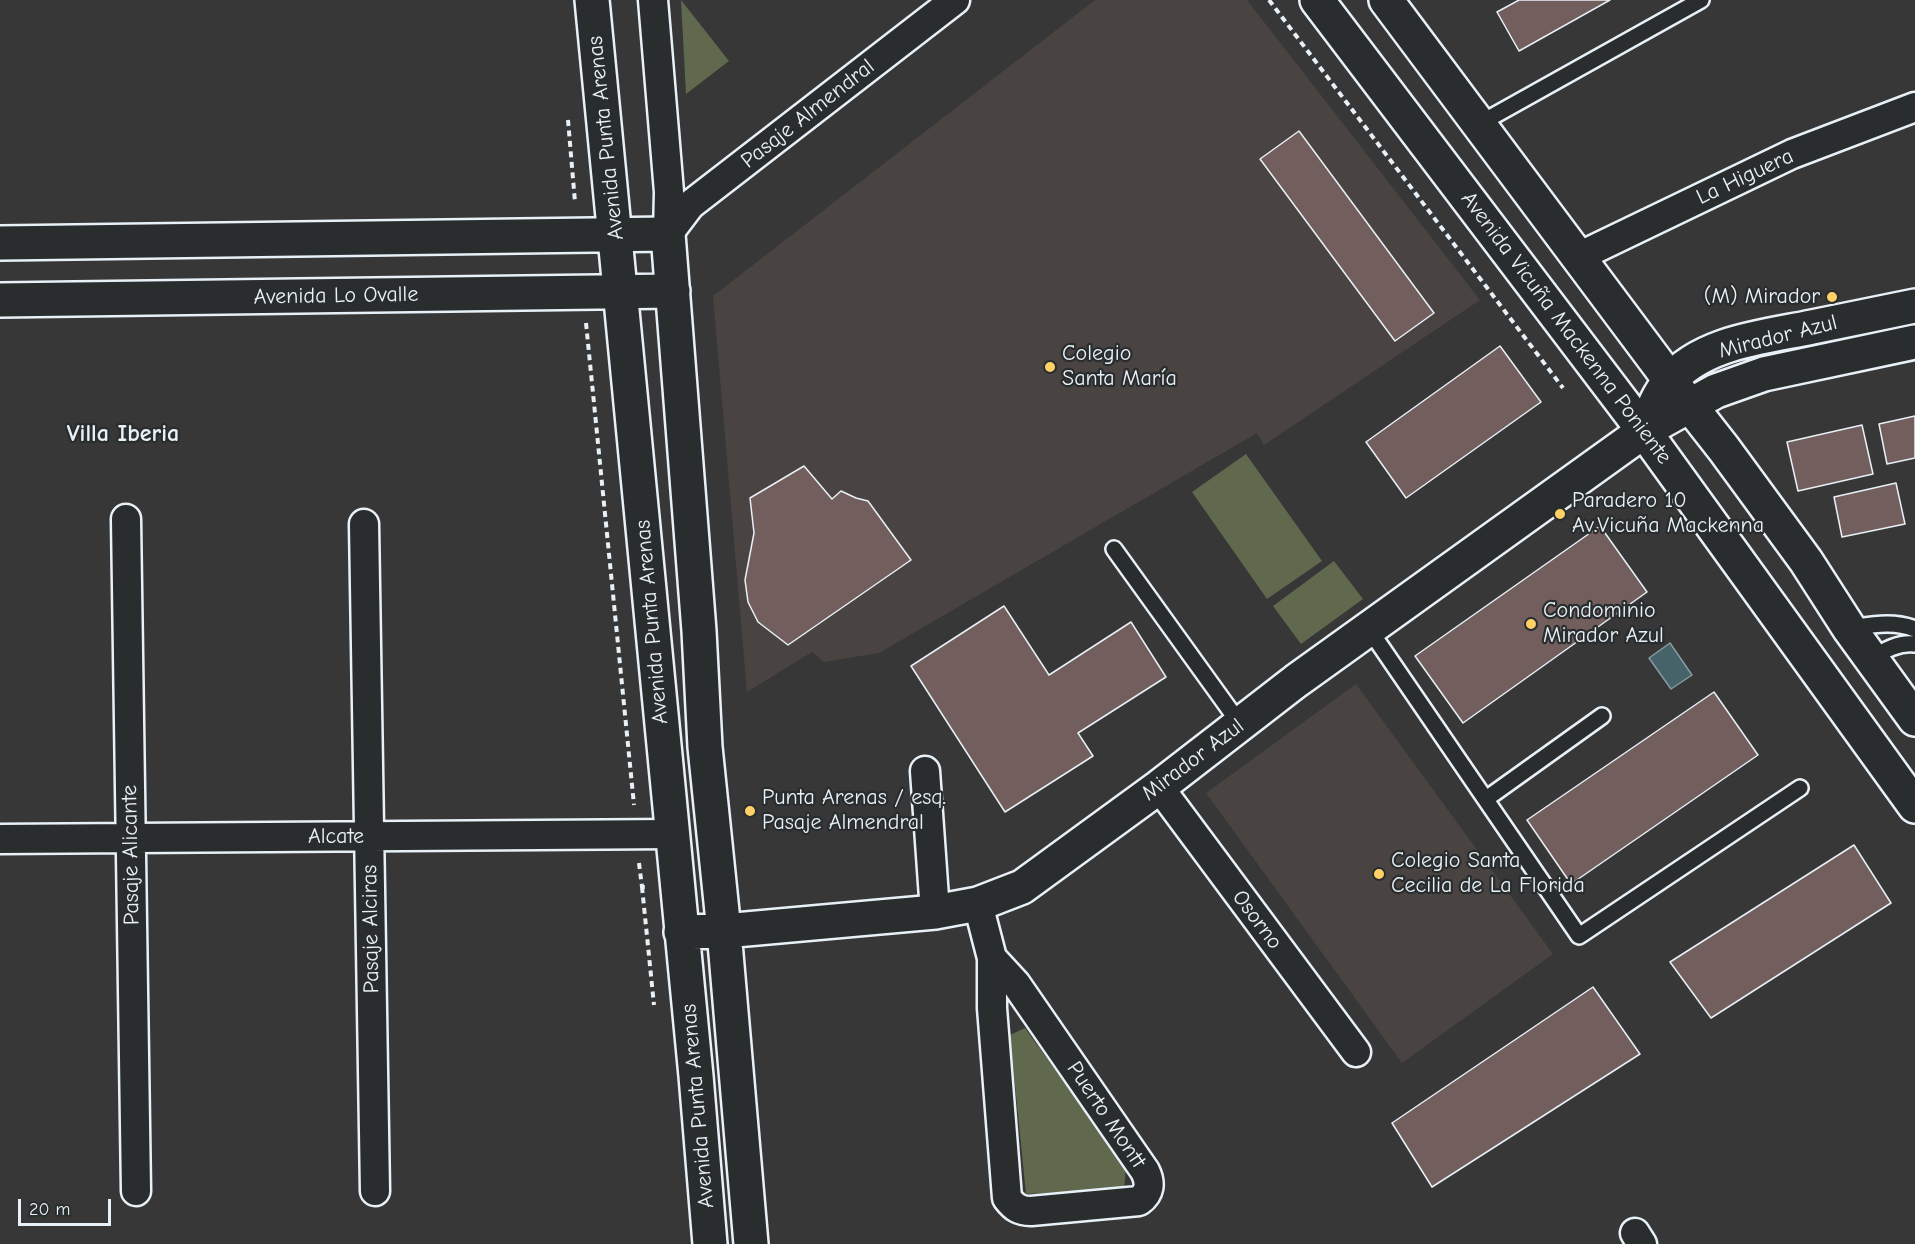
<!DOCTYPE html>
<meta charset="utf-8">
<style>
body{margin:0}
#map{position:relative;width:1915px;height:1244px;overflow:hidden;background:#383737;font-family:"Comic Neue",sans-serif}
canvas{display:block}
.scale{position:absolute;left:18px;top:1199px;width:93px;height:27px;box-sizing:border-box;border:3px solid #e8f1f8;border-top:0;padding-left:8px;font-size:18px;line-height:21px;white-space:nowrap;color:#e8f1f8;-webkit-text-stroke:4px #2a2d2e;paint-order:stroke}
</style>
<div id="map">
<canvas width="1915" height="1244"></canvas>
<div class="scale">20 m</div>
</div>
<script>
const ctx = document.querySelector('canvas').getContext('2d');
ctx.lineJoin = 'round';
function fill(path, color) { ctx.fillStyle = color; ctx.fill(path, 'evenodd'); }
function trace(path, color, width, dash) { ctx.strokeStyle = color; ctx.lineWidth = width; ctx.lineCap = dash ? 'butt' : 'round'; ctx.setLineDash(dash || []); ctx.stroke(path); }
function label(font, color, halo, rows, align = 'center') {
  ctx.font = font + ' "Comic Neue",sans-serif'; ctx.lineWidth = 4.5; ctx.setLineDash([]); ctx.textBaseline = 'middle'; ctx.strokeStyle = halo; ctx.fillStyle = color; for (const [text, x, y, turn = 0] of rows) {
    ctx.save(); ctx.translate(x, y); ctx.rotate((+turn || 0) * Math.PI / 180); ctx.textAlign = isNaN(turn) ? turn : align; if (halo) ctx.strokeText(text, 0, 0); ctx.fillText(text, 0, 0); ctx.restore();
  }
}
const built = new Path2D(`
 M1095,0H1247L1480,300L1264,445L1257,433L879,653L824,662L812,652L747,692L713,296Z
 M1356,684L1553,954L1402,1063L1206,793Z`);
const green = new Path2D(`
 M681,0L729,61L686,94Z
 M1246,454L1322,561L1267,599L1192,492Z
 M1334,561L1363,599L1301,644L1273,606Z
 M1025,1028L1126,1168L1124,1189L1026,1194L1010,1035Z`);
const water = new Path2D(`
 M1670,643L1692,675L1671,689L1649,658Z`);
const building = new Path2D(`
 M1610,0L1519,51L1497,12L1519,0Z
 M1299,131L1434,313L1395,341L1260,159Z
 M1500,346L1541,402L1406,498L1366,442Z
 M1915,416V458L1887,464L1879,424Z
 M1862,425L1873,474L1798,491L1787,442Z
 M804,466L832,499L841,491L856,498L868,501L911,560L788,645L758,622L748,602L745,580L754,533L750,498Z
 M1896,483L1905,524L1842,537L1834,497Z
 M1600,526L1647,592L1463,723L1415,656Z
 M1004,606L1049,675L1131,622L1166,677L1078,733L1093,756L1005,812L911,666Z
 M1714,692L1758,755L1571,884L1527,820Z
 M1854,845L1891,903L1711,1018L1670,962Z
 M1593,987L1640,1054L1432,1187L1392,1123Z`);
const path = new Path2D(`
 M1269,0L1563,388
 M568,120L575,202
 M586,323L634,805
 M639,863L642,887H646
 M642,887L654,1005`);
const service = new Path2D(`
 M1479,124L1701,0
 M1114,549L1240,724
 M1849,628C1871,625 1894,620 1915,629
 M1369,629L1579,936L1800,788
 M1871,659C1885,650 1899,642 1915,644
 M1486,799L1602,716`);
const minor = new Path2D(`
 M653,0L669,192L668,234
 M668,234L690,205L955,0
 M1578,257L1792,154L1915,107
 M126,519L136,1191
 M364,524L375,1191
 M925,771L935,912
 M1159,787L1356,1052
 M0,839L672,834
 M978,904L992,958V1008L1007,1198C1014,1207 1019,1211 1031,1211L1139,1201C1150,1193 1151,1183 1145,1171L1016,984L992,958
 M1635,1233L1642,1244`);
const tertiary = new Path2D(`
 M1386,0L1670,380L1724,449L1806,561L1849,628L1915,719`);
const secondary = new Path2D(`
 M592,0L696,1076L710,1244
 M0,243L668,234L699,631L705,747L724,931L751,1244
 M0,300L673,291
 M1644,431C1651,414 1657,396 1669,382C1702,342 1764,337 1812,327C1846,320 1881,313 1915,306
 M681,932L724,931L935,912L978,904L1022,887L1159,787L1296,681L1644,431L1716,391L1764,374L1915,342`);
const primary = new Path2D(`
 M1317,0L1644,431L1915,806`);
const markers = [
 [1832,297,6,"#ffd166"],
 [1050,367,6,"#ffd166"],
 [1560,514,6,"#ffd166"],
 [1531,624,6,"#ffd166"],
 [750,811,6,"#ffd166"],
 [1379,874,6,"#ffd166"]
];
const streetNames = [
 ["Pasaje Almendral",808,114,-38],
 ["Avenida Punta Arenas",606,138,-96],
 ["La Higuera",1745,177,-25],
 ["Avenida Lo Ovalle",336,296,-1],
 ["Avenida Vicuña Mackenna Poniente",1566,328,53],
 ["Mirador Azul",1778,337,-14],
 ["Avenida Punta Arenas",652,622,-95],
 ["Mirador Azul",1193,760,-37],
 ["Alcate",336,837],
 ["Pasaje Alicante",131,855,-91],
 ["Osorno",1257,920,53],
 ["Pasaje Alciras",371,929,-91],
 ["Avenida Punta Arenas",698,1106,-95],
 ["Puerto Montt",1106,1115,56]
];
const poiNames = [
 ["(M) Mirador",1820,297,"right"],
 ["Colegio",1062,354],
 ["Santa María",1062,379],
 ["Paradero 10",1572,501],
 ["Av.Vicuña Mackenna",1572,526],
 ["Condominio",1543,611],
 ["Mirador Azul",1543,636],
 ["Punta Arenas / esq.",762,798],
 ["Pasaje Almendral",762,823],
 ["Colegio Santa",1391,861],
 ["Cecilia de La Florida",1391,886]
];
const neighbourhoodNames = [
 ["Villa Iberia",123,434]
];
fill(built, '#494342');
fill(green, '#60684e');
fill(water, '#456368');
trace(water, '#869ca2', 1.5);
fill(building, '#725f5d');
trace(building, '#e8f1f8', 1.5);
trace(service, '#e8f1f8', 20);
trace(minor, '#e8f1f8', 33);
trace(tertiary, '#e8f1f8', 38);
trace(secondary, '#e8f1f8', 38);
trace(primary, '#e8f1f8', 38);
trace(path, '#e8f1f8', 4, [6, 4.5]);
trace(service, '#2a2d2e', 15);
trace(minor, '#2a2d2e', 28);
trace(tertiary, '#2a2d2e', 33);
trace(secondary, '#2a2d2e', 33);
trace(primary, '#2a2d2e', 33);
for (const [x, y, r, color] of markers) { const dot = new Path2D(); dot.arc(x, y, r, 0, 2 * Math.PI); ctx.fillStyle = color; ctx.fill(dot); trace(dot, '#2a2d2e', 2); }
label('22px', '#e8f1f8', '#2a2d2e', streetNames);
label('22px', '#e8f1f8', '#2a2d2e', poiNames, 'left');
label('bold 24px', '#e8f1f8', '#2a2d2e', neighbourhoodNames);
</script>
